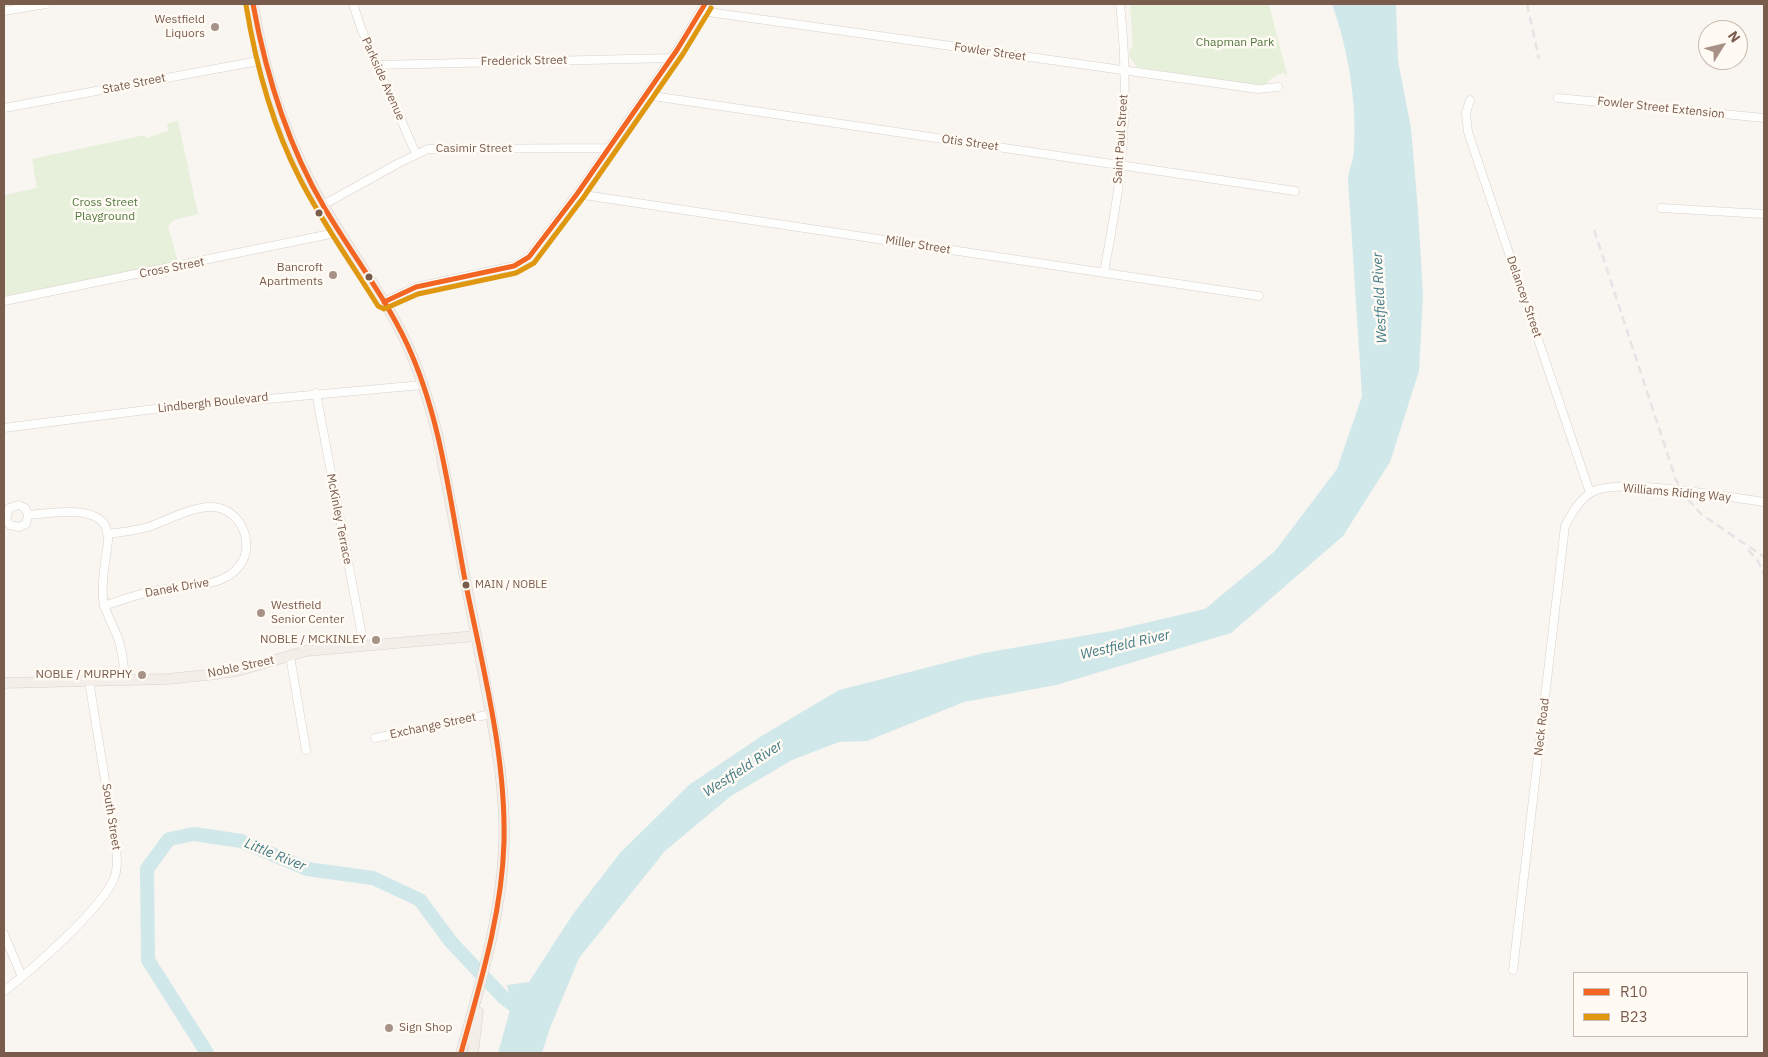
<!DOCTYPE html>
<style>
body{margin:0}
#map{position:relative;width:1768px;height:1057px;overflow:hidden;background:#f9f5f0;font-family:"IBM Plex Sans",sans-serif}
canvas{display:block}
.frame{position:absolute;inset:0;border:5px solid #7a5c4d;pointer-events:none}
.legend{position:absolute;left:1573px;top:972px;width:175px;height:65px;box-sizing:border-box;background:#fffaf3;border:1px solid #cabbb1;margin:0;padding:6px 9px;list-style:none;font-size:15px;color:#7a5c4d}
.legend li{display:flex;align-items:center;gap:10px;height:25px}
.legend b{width:25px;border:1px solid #cabbb1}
.north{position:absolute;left:1698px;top:20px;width:50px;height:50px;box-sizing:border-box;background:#fffaf3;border:1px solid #cabbb1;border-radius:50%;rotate:54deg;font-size:14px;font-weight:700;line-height:20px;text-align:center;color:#7a5c4d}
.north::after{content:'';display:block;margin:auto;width:18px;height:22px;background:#a69286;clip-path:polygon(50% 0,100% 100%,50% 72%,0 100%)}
</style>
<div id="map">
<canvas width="1768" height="1057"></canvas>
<div class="frame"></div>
<ul class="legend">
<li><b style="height:6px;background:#f26522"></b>R10</li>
<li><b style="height:6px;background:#de970f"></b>B23</li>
</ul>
<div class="north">N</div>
</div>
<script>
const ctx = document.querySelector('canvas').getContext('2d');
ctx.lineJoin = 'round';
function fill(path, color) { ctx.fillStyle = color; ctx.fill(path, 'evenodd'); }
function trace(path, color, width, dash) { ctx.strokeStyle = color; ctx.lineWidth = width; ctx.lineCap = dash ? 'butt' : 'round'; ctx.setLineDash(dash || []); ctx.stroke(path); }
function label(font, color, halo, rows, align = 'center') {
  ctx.font = font + ' "IBM Plex Sans",sans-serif'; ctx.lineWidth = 5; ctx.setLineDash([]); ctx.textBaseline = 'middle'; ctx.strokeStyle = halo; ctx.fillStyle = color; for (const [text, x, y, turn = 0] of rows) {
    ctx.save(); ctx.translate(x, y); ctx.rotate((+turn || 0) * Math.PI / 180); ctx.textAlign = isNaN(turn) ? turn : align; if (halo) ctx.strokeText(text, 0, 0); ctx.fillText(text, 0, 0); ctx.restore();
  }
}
const green = new Path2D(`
 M1130,4H1269L1287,75L1283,73C1274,76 1269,79 1264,87L1137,67L1130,57L1129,49L1133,48Z
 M178,121L198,214L174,220L168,226L178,262L4,296V195L37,188L32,159L145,135L146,138L168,131L167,124Z`);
const water = new Path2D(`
 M1332,4H1396L1398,61L1411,128L1418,211L1423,295L1419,371L1390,462L1343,536L1231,633L1056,685L964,702L867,741L839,742L792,760L731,796L665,851L579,958L550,1028L542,1053H498L511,1007L507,985L529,982L573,914L620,853L689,785L760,737L839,690L984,653L1111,631L1205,609L1275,551L1337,469L1362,396L1348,179C1349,169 1354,159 1354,149C1357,101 1348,49 1332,4Z`);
const river = new Path2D(`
 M207,1053L148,960L147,869L169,839L194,834L241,841L307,869L373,878L420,900L451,942L503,997L525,1014`);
const minor = new Path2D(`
 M353,4L361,28L416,154
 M4,11L46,4
 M701,11L1258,89L1278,87
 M377,65L672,58
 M646,95L1295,191
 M1558,98L1764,118
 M1470,100L1466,113L1468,132L1590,493
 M4,108L264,60
 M577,194L1259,296
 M323,205L397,164L428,149L609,148
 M1661,208L1764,214
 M1104,273C1110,237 1118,200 1121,164C1126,111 1126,57 1120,4
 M4,301L340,232
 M384,302L416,287L514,266L529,257L577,194L677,50L705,4
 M316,393L364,646
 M4,428L146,410L422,385
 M28,515L26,524L19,527L10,525L6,519L9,508L19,505L25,508L28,515C52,513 111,501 108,541C106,560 101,579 103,599C105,613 113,625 118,638C123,652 124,665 125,680
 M104,606C122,600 140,593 159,590C180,587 208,587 226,577C236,572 244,562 246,551C247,541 245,530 239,522C216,490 176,518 148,527C135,531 121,532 107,534
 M290,656L306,750
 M375,738L491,714
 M4,934L22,977
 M1513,970L1565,526C1572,513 1580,498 1594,491C1622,478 1729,497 1764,502
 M4,991C32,970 100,910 114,879C118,868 117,859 116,848L89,681`);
const major = new Path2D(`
 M253,4C263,68 283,130 313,187C339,236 374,280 400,330C417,362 428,398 437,433C452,512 468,591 483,671C493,727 506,785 504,843C502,915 480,985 461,1053
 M4,683L167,679L216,674L241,670L306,651L476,636
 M473,1053L478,1012`);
const rail = new Path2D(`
 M1527,4L1539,59
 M1594,230L1676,480L1688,499L1701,514L1764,557
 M1748,550L1758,561L1764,575`);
const bus1 = new Path2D(`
 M253,4C266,75 287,144 324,207C351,253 384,295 407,344C441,417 450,501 465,580C482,665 506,754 504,842C502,914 480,984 461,1053
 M384,302L416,287L514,266L529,257L577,194L677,50L705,4`);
const bus2 = new Path2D(`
 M246,5C256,66 272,125 300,179C323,224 352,264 378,306L384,309L418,294L516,273L534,263L583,198L683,54L711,8`);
const markers = [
 [215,27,5,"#a69286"],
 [319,213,4.5,"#7a5c4d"],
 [333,275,5,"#a69286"],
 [369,277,4.5,"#7a5c4d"],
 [466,585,4.5,"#7a5c4d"],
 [261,613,5,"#a69286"],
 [376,640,5,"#a69286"],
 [142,675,5,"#a69286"],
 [389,1028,5,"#a69286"]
];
const busNames = [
 ["MAIN / NOBLE",475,585]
];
const poiNames = [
 ["Westfield",205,20],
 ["Liquors",205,34],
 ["Bancroft",323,268],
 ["Apartments",323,282],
 ["Westfield",271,606,"left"],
 ["Senior Center",271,620,"left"],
 ["NOBLE / MCKINLEY",366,640],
 ["NOBLE / MURPHY",132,675],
 ["Sign Shop",399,1028,"left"]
];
const parkNames = [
 ["Chapman Park",1235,43],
 ["Cross Street",105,203],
 ["Playground",105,217]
];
const streetNames = [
 ["Fowler Street",990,52,8],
 ["Frederick Street",524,61,-1],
 ["Parkside Avenue",383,79,66],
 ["State Street",134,84,-11],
 ["Fowler Street Extension",1661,108,6],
 ["Saint Paul Street",1121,139,-86],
 ["Otis Street",970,143,8],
 ["Casimir Street",474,149],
 ["Miller Street",918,245,9],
 ["Cross Street",172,268,-11],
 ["Delancey Street",1524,297,71],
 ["Lindbergh Boulevard",213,403,-6],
 ["Williams Riding Way",1677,493,5],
 ["McKinley Terrace",339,519,79],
 ["Danek Drive",177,588,-10],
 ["Noble Street",241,667,-12],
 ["Exchange Street",433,726,-12],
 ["Neck Road",1542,727,-83],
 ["South Street",111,817,81]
];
const waterNames = [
 ["Westfield River",1380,298,-93],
 ["Westfield River",1125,645,-13],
 ["Westfield River",743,769,-33],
 ["Little River",275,855,22]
];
fill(green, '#e7f0db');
fill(water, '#d0e8ea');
trace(river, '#d0e8ea', 14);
trace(minor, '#d7d1cb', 9);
trace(major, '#dad1cc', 11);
trace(minor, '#fefefd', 8);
trace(major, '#f3eee8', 10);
trace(rail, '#e6e3e7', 2.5, [8, 5]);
trace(bus1, '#f26522', 5);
trace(bus2, '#de970f', 5);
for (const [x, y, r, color] of markers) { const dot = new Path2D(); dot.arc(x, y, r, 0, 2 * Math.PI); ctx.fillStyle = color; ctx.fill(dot); trace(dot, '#fffaf3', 2); }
label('11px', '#7a5c4d', '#fffaf3', busNames, 'left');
label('12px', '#7a5c4d', '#fffaf3', poiNames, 'right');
label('12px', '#537a41', '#fffaf3', parkNames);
label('12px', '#7a5c4d', '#fffaf3', streetNames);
label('italic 14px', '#437c86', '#fffaf3', waterNames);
</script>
